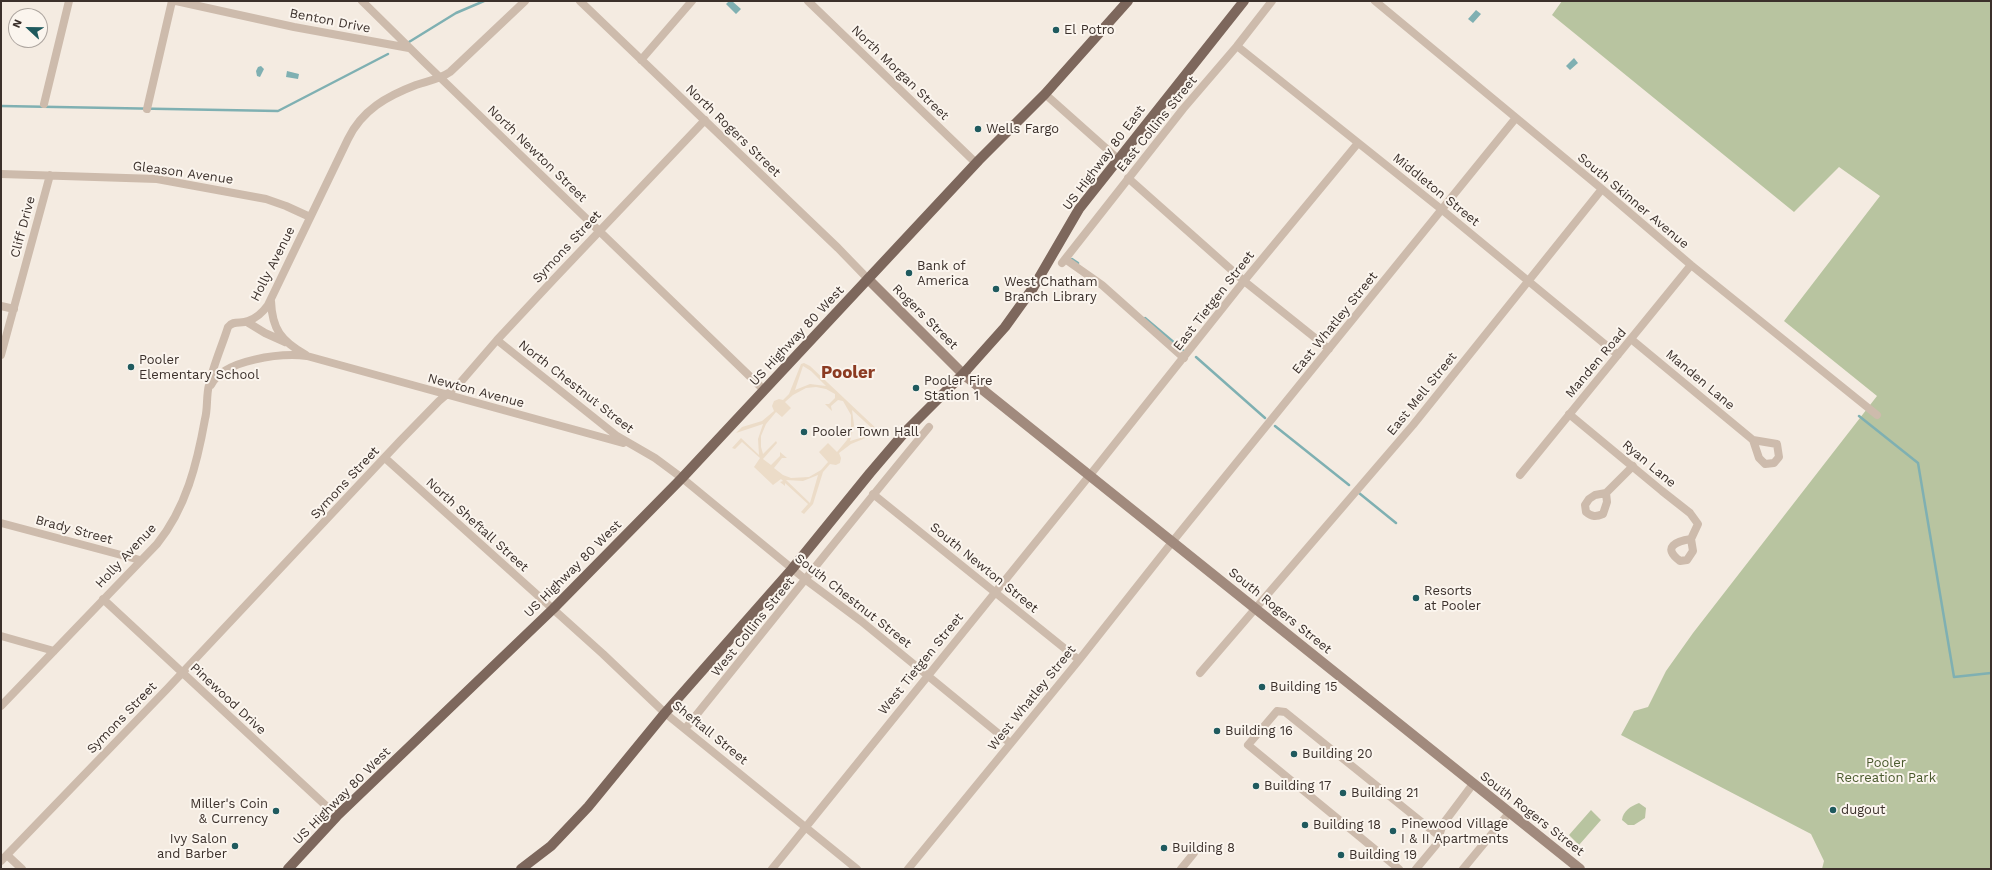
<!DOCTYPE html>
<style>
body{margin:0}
#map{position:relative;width:1992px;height:870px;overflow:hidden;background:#f4ebe1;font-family:"Work Sans",sans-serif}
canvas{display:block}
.frame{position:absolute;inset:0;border:2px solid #3b302b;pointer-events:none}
.north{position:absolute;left:8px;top:8px;width:40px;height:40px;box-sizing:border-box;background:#fbf5ee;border:1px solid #aea6a0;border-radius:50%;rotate:292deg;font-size:11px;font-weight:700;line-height:16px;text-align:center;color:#3b302b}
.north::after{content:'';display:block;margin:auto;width:14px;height:18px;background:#1f5a5e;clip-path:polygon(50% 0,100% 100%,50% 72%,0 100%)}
</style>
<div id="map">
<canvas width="1992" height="870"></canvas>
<div class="frame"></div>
<div class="north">N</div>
</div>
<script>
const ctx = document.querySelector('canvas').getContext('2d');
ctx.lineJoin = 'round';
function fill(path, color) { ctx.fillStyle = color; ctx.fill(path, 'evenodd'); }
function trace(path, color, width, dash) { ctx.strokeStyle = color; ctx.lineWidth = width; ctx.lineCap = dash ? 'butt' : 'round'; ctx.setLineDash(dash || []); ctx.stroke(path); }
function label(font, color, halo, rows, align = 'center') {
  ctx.font = font + ' "Work Sans",sans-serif'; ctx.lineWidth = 4; ctx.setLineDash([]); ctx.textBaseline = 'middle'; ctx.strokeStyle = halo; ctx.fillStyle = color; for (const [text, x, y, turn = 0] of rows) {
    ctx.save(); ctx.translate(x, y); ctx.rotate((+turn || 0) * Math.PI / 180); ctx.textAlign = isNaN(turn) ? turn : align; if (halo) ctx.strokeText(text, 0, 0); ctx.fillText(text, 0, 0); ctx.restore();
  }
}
const green = new Path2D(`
 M1562,1H1991V869H1822L1824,861L1811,834L1621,735L1634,711L1648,707L1666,671L1693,633L1877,396L1784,321L1880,196L1839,167L1794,212L1552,15Z
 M1639,803L1646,808L1645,818L1634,825H1628L1622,820C1623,811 1631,806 1639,803Z
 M1591,810L1601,820L1579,845L1569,835Z`);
const plaza = new Path2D(`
 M804,363L810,366L880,432L851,444L839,453L841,458L840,463L836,465L830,464L823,472L813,504L804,514L801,512L808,504L785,483V486L780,482L783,481L781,479L773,485L754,467L760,458L742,442L735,449L732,448L741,438L759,455L758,439L763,424L736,433L742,427L762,421L774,411L772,406L774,401L779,399L783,400L789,394L801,364ZM803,366L811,371L826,386L810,384L795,390ZM816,387L826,389L835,394V398L829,404H825L832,411L831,406L838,400L843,401L851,415V431L847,440L837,452L828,443L819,452L828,462L821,470L809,477L791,478L783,475L774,468L782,458H787L780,452V456L771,465L763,459L777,443L776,441L763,454L761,447V436L766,424L776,412L782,417L791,408L785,402L793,395L806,388ZM852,410L875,431L867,436L850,441L854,425ZM818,475L810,503L786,480L803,481Z`);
const water = new Path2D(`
 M729,1H732L741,9L736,14L726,4Z
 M1476,10L1481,14L1473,23L1468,19Z
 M1574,58L1578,63L1570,70L1566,66Z
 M261,66L264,69L260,77L257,76L256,71L258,67Z
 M287,71L299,74L298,79L286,77Z`);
const stream = new Path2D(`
 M409,42L456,13L484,1
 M1,106L278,111L388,54
 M1072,259L1078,263
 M1145,318L1183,350
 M1196,357L1265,418
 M1859,416L1918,463L1954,677L1991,673
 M1275,426L1349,485
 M1359,493L1396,523`);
const street = new Path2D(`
 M176,1L294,27L409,48
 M362,1L423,61L764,390
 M580,1L838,248L868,279
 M808,1L976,163
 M1375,1L1602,189L1691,265L1877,415
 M1237,46L1441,209L1618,355
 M641,60L692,1
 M1045,94L1118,159
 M44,104L69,1
 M147,109L172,1
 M1,174L157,179L266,199L286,206L310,217
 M1128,178L1244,281L1329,349
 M1065,259L1102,285L1184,358
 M1062,263L1183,109L1237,46L1272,1
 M271,301C272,329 281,341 306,355
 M1,306L14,309
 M247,322L265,333L285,342
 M1631,339L1753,440L1777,444L1779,457L1774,463L1765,464L1759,458L1753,440
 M497,340L617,436L655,458L682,478L806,580L861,621L1010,743
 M1,355L50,175
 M211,385C224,359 282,353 307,356L623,443
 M1569,414L1662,491L1690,513L1698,524L1691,539C1677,541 1661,547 1680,561L1687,560L1693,551L1691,539
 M385,458L603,654L665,713L857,869
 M1520,475L1691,265
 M1606,493L1607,502L1603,514C1596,517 1592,517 1586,512L1585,505L1589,499L1595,495L1606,493L1633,466
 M873,494L1079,660
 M1,523L140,560
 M103,599L337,816
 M1,636L54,651
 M1200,673L1413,425L1602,189
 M1,706L157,544C186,508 197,464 205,419C208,408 206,396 209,385C213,366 222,346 228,327C233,320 241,324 248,321C257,318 263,312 268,305L348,139C362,110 387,96 416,85C428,81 440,79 450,72L525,1
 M685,729C766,629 846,527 929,427
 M7,855L22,869
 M1,861L167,689L400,441L439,401L459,384L497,340L554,279L705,120
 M772,869L1094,470L1244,281L1358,143
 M908,869L1079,660L1173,541L1515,119
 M1181,869L1194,853
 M1399,869L1248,745L1277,711L1285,712L1439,836
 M1416,869L1436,845L1443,824L1473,784
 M1463,869L1509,813`);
const secondary = new Path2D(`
 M868,279L963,374L1580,869`);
const primary = new Path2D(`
 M288,869L337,816L553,609L682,478L979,160L1045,94L1128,1
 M521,869L551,846L588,807L665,713L792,569L870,473L905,432L963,374L1005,327L1033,288L1079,209L1244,1`);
const markers = [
 [1056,30,4,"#1f5a5e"],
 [978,129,4,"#1f5a5e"],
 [909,273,4,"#1f5a5e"],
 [996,289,4,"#1f5a5e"],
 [131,367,4,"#1f5a5e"],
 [916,388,4,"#1f5a5e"],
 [804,432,4,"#1f5a5e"],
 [1416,598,4,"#1f5a5e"],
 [1262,687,4,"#1f5a5e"],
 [1217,731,4,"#1f5a5e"],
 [1294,754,4,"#1f5a5e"],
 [1256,786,4,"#1f5a5e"],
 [1343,793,4,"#1f5a5e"],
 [1833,810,4,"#1f5a5e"],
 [276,811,4,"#1f5a5e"],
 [1305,825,4,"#1f5a5e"],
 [1393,831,4,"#1f5a5e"],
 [235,846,4,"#1f5a5e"],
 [1164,848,4,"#1f5a5e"],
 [1341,855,4,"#1f5a5e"]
];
const streetNames = [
 ["Benton Drive",330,21,11],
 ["North Morgan Street",900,73,44],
 ["East Collins Street",1157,124,-51],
 ["North Rogers Street",733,131,44],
 ["North Newton Street",537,154,44],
 ["US Highway 80 East",1104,158,-53],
 ["Gleason Avenue",183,173,8],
 ["Middleton Street",1436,190,39],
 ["South Skinner Avenue",1633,201,40],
 ["Cliff Drive",23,227,-75],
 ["Symons Street",567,247,-47],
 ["Holly Avenue",273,264,-63],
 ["East Tietgen Street",1214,301,-52],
 ["Rogers Street",925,317,45],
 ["East Whatley Street",1335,323,-51],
 ["US Highway 80 West",797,336,-47],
 ["Manden Road",1596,363,-50],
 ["Manden Lane",1700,380,40],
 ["North Chestnut Street",576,387,38],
 ["Newton Avenue",476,391,15],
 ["East Mell Street",1422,394,-51],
 ["Ryan Lane",1649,464,40],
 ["Symons Street",345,483,-47],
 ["North Sheftall Street",477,525,42],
 ["Brady Street",74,530,15],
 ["Holly Avenue",126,556,-47],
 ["South Newton Street",984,568,39],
 ["US Highway 80 West",573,569,-45],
 ["South Chestnut Street",853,601,38],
 ["South Rogers Street",1280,611,39],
 ["West Collins Street",753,627,-51],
 ["West Tietgen Street",921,664,-51],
 ["West Whatley Street",1032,698,-51],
 ["Pinewood Drive",228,699,43],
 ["Symons Street",122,718,-46],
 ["Sheftall Street",710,733,39],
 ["US Highway 80 West",342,796,-45],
 ["South Rogers Street",1532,814,38]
];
const poiNames = [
 ["El Potro",1064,30],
 ["Wells Fargo",986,129],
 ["Bank of",917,266],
 ["America",917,281],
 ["West Chatham",1004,282],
 ["Branch Library",1004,297],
 ["Pooler",139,360],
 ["Elementary School",139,375],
 ["Pooler Fire",924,381],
 ["Station 1",924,396],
 ["Pooler Town Hall",812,432],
 ["Resorts",1424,591],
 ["at Pooler",1424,606],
 ["Building 15",1270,687],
 ["Building 16",1225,731],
 ["Building 20",1302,754],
 ["Building 17",1264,786],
 ["Building 21",1351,793],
 ["Miller's Coin",268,804,"right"],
 ["& Currency",268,819,"right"],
 ["dugout",1841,810],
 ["Pinewood Village",1401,824],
 ["I & II Apartments",1401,839],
 ["Building 18",1313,825],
 ["Ivy Salon",227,839,"right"],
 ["and Barber",227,854,"right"],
 ["Building 8",1172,848],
 ["Building 19",1349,855]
];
const parkNames = [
 ["Pooler",1886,763],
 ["Recreation Park",1886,778]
];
const districtNames = [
 ["Pooler",848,373]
];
fill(green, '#b8c4a0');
fill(plaza, '#ecdcc8');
fill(water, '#7fb0b2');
trace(stream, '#7fb0b2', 2.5);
trace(street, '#cdbbac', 8);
trace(secondary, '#a18a7d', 10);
trace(primary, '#7d675c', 10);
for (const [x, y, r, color] of markers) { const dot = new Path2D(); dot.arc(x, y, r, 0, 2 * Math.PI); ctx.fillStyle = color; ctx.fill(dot); trace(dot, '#fbf5ee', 1.5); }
label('13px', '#3b302b', '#fbf5ee', streetNames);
label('13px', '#3b302b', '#fbf5ee', poiNames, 'left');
label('13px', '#4a5a2e', '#fbf5ee', parkNames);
label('bold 17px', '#8c3b22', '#fbf5ee', districtNames);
</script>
